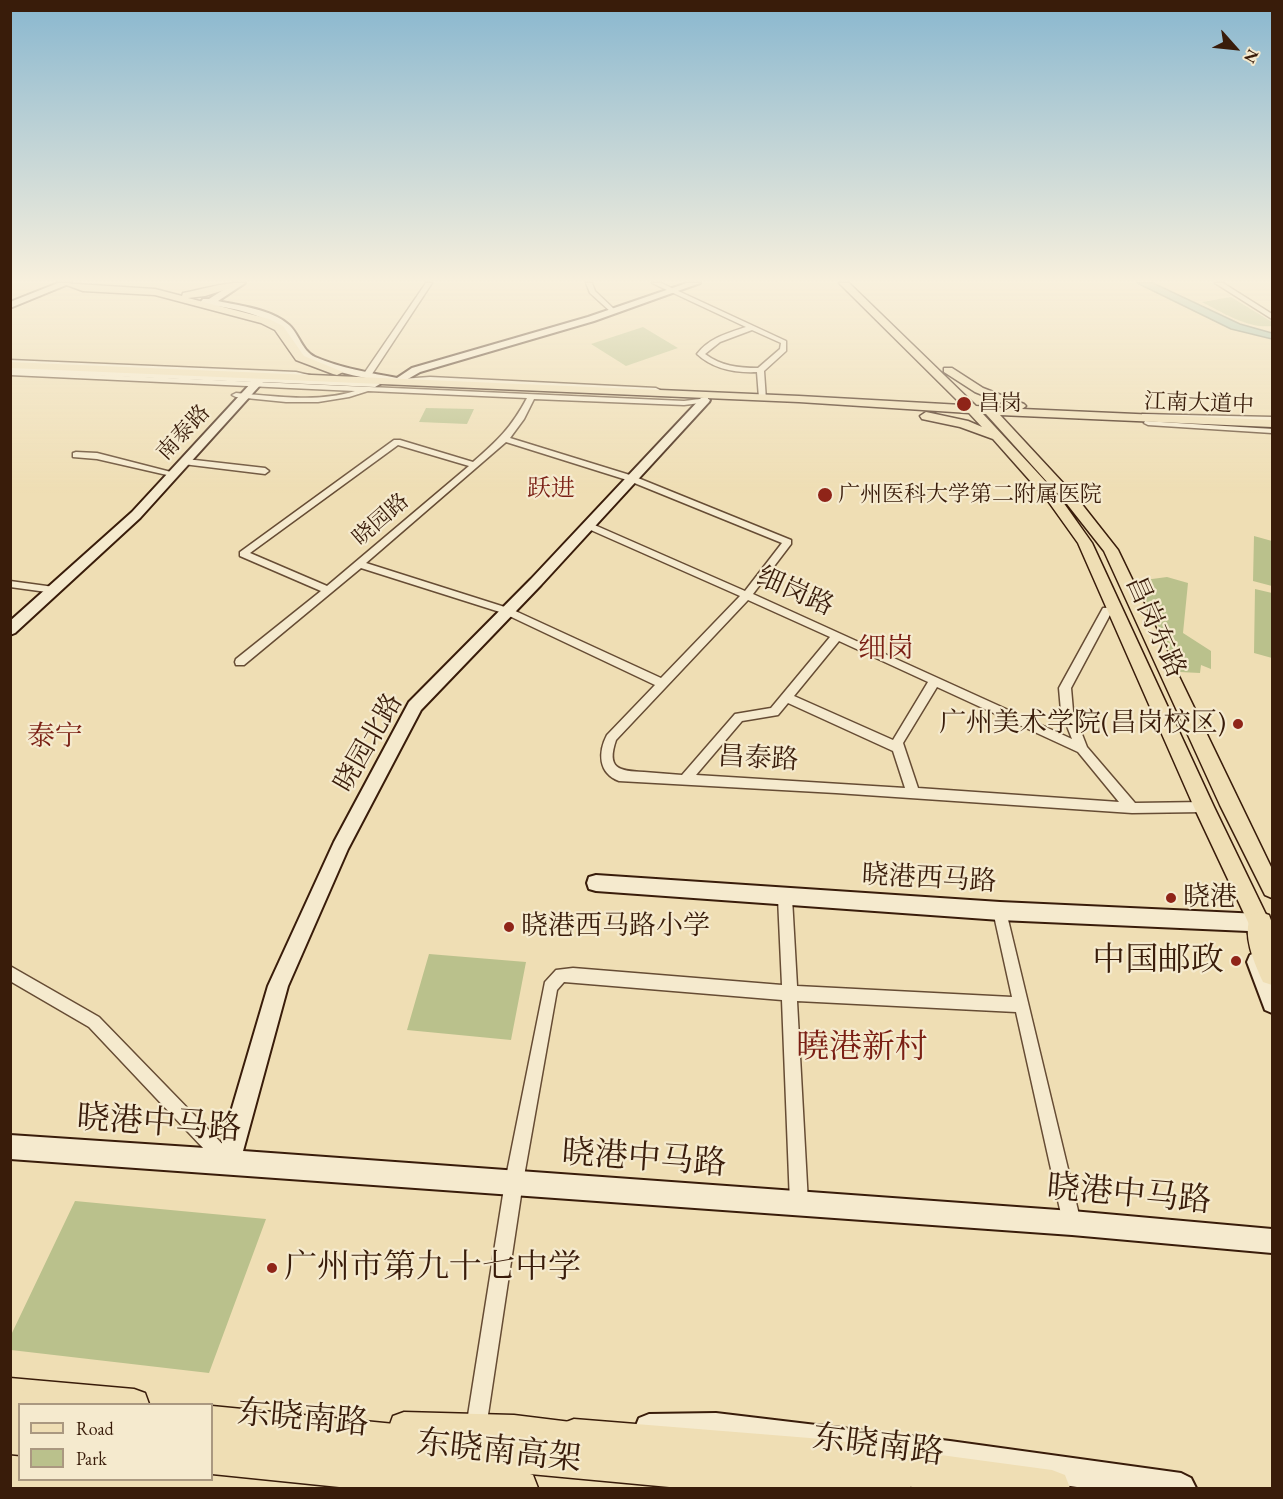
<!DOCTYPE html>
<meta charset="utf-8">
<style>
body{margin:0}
#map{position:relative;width:1283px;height:1499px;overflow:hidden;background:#efdeb4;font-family:"EB Garamond",serif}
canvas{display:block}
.frame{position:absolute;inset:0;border:12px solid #391c0a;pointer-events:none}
.legend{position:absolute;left:18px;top:1403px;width:195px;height:78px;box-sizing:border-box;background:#f5eace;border:2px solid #aa9880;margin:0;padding:8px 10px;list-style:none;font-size:18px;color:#391c0a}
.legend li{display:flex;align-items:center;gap:12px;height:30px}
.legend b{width:30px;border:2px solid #aa9880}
.north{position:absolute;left:1205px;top:18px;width:60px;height:60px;-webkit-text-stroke:4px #f5eace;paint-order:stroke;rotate:117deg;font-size:16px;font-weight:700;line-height:24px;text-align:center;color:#391c0a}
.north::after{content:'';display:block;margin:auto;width:21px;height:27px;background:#391c0a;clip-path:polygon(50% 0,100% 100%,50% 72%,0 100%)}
</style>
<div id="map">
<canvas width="1283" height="1499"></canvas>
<div class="frame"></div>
<ul class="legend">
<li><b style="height:8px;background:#efdeb4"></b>Road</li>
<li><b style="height:16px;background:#bac18c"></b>Park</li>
</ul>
<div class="north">N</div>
</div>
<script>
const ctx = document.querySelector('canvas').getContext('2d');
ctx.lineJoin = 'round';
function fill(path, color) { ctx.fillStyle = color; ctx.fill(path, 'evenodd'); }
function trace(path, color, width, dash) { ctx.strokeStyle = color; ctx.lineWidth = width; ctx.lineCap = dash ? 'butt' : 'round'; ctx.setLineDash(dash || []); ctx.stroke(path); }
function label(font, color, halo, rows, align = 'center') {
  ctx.font = font + ' "EB Garamond","Noto Serif SC",serif'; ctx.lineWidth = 4.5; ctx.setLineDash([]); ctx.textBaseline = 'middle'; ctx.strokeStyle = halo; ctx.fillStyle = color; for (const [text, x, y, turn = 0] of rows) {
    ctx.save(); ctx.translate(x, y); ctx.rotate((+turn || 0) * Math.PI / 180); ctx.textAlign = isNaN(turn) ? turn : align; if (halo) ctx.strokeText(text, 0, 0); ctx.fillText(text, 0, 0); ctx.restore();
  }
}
const green = new Path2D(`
 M1231,297L1272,322V326C1249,329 1223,313 1202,302Z
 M643,327L678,348L626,366L591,344Z
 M426,408L474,409L467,424L419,422Z
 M1254,536L1272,541V586L1253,581Z
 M1167,577L1188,583L1183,633L1211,651V669L1201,665L1200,673L1180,672L1137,581Z
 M1255,589L1272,593V658L1254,653Z
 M429,954L526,962L511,1040L407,1030Z
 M75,1201L266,1219L209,1373L11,1350V1335Z`);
const water = new Path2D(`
 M1137,283H1153L1240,324L1272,333V339L1231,329Z`);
const street = new Path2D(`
 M426,283H432L370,377H364L363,375Z
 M586,283H592L595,291L615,310V312H611L590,293Z
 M652,283H661L786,341V351L764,371L766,400L759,398L757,372C735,373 713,369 697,354C709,338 728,333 746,327ZM752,330L781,343L780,349L758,368C738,368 721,366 705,354L720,342Z
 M1215,283H1223L1272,314V319Z
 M10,360L296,372L322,378L318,380L296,376L10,364Z
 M10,371L684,401L708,398V402L684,405L534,399L524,419L510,438L633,476L791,540V544L753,594L1072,739L1061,711L1059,688L1103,608L1120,607L1121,609L1120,611L1111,613L1071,688L1073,711L1087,747L1135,803L1204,802L1208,803L1210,807L1208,811L1204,812L1132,813L836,793L619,781C598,773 598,752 607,735L655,685L503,613L361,568L244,665H236L235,662L236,659L321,591L240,556V552L394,440H400L473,462C498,440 511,428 527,398L368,391L349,397L318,402H286L236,397L232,395L236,393C275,396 317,403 355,391L10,375ZM506,442L627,480L782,543L745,591L590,523H584V527L740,596L661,678L511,609L366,563ZM398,445L469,466L327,586L250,553ZM748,600L830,637L771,708L735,714L682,775C669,774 656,773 644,772C619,771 606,769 616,740ZM839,641L928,682L893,740L794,696ZM937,687L1078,752L1119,802L918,788L903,743ZM788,703L893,751L905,788L696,775L742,721L778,715Z
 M430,377L656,388L660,390L656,392L430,381L401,383L397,381L401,379Z
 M1142,414L1272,417V421L1145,418H1142Z
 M1145,421L1272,429V433L1148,425L1144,423Z
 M76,452L97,453L171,472L167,475L97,459L73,457V453Z
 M186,459L265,468L269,471L265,474L183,464L182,462Z
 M10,581L54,587L59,590L54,593L10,587Z
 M785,892L790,894L792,898L797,986L1012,997L993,911L995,907L1000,905L1005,907L1081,1223L1078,1229L1072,1232L1066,1229L1063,1223L1016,1012L797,1001L808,1203L805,1209L799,1212L793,1209L790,1203L782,1000L564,982L557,990L523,1182L486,1428L483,1435L476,1438L469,1435L466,1428L505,1182L545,982L556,970L573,968L782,985L778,898L780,894Z
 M10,966L99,1017L233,1155L236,1161L233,1167L227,1170L221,1167L89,1027L10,981Z`);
const secondary = new Path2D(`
 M58,283H71L10,308V302Z
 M234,283H245L218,301C240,306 271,309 289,325C299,334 302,351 315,357C340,368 371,373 397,378L412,368L588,317L687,283H700L594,321L420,372L399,384C369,379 336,373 308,361C295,355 293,338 282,329C269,317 220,302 203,307L199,304L203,299H209Z
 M10,366L375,381L380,384L375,387L263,382L140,518L15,633L10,635V621L132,512L252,382L10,372Z
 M705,397L710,400L709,402L541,585L421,710L348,849L288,986L243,1151L1072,1211L1272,1229V1253L1072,1235L10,1159V1135L220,1149L268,986L334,842L409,702L531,579L701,398Z
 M596,875L1000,902L1260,914L1267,917L1270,923L1264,940L1257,943L1250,940L1248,931L1000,920L596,891L589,889L587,883L589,877Z
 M1257,952L1264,955L1272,977V1013L1265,1010L1247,962L1250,955Z
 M716,1413L950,1441L1181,1473L1191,1478L1196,1488H1084L950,1469L716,1441L649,1442L639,1438L635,1428L639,1418L649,1414Z`);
const primary = new Path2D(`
 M61,283L155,289L182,296L183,293C199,290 222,283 238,283L237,286L205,296L188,298L269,319L283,326L304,356L343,372L337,375L333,374L296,360L275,330L261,323L155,295L83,291Z
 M839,283H849L976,406L1017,409L975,392L944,372V368H952L983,388L1024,404L1026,406L1022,409L1272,420V427L1000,415L1077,498L1118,550L1272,869V898L1265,895L1220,805L1104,551L1067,504L986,414H983L1058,495L1092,543L1214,807L1272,927V959L1264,956L1194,807L1078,543L1048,501L993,439L960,427L922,419L920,416L926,412L968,421L982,427L969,413L799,402L10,368V362L799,396L962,405Z
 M10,1378L134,1389L145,1393L149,1404H20V1409L10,1408Z
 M404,1412L514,1415L579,1423L590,1427L594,1438L590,1449L579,1453L514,1445L404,1442L393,1438L389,1427L393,1416Z
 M813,1462L895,1472L906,1477L911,1488H802L797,1478L802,1467Z
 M360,1469L389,1472L400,1477L405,1488H346L344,1485L349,1474Z`);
const highway = new Path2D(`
 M1260,912L1269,915L1272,923V985L1263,982C1254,962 1242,935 1251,915Z
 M10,1386L32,1393L37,1404H20V1455L10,1454Z
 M212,1406L557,1440L556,1437L561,1424L574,1419L822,1439L1052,1470L1065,1475L1070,1488H920L836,1477L840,1488H680L530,1474L533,1475L538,1488H349L212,1474Z`);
const markers = [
 [964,404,8,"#8f2418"],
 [825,495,8,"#8f2418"],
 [1238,724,6,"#8f2418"],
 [1171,898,6,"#8f2418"],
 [509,927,6,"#8f2418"],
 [1236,961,6,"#8f2418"],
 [272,1268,6,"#8f2418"]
];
const farPoinames = [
 ["昌岗",978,404],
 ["广州医科大学第二附属医院",838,495]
];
const farStreetnames = [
 ["江南大道中",1199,404,2],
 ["南泰路",184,433,-47],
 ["晓园路",381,520,-41]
];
const farNeighbourhoodnames = [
 ["跃进",551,489]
];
const streetNames = [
 ["细岗路",795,592,24],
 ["昌岗东路",1155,627,66],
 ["晓园北路",369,743,-60],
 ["昌泰路",758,759,3],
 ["晓港西马路",929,879,3]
];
const poiNames = [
 ["广州美术学院(昌岗校区)",1226,724,"right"],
 ["晓港",1183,898],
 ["晓港西马路小学",521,927]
];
const neighbourhoodNames = [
 ["细岗",886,649],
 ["泰宁",55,737]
];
const nearPoinames = [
 ["中国邮政",1224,961],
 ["广州市第九十七中学",284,1268,"left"]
];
const nearNeighbourhoodnames = [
 ["曉港新村",862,1048]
];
const nearStreetnames = [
 ["晓港中马路",159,1124,4],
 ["晓港中马路",644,1159,4],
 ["晓港中马路",1129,1195,5],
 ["东晓南路",303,1419,5],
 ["东晓南路",878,1446,7],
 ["东晓南高架",499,1452,6]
];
fill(green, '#bac18c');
fill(water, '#9abcaa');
trace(water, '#737c6a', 1.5);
trace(street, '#664c34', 3);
trace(secondary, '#391c0a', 4);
trace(primary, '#391c0a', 3);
trace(highway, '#391c0a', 3);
fill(street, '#f5eace');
fill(secondary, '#f5eace');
fill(primary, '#efdeb4');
fill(highway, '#efdeb4');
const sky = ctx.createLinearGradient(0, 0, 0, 493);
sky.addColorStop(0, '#89b7cf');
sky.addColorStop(0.57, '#f8f0dd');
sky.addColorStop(1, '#f8f0dd00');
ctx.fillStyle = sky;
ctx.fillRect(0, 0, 1283, 493);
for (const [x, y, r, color] of markers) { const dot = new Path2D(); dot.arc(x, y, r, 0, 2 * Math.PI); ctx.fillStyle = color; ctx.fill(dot); trace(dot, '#f5eace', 2); }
label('22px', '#391c0a', '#f5eace', farPoinames, 'left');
label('22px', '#391c0a', '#f5eace', farStreetnames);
label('24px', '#7a1f14', '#f5eace', farNeighbourhoodnames);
label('27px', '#391c0a', '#f5eace', streetNames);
label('27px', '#391c0a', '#f5eace', poiNames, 'left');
label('28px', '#7a1f14', '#f5eace', neighbourhoodNames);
label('33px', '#391c0a', '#f5eace', nearPoinames, 'right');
label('33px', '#7a1f14', '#f5eace', nearNeighbourhoodnames);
label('33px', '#391c0a', '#f5eace', nearStreetnames);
</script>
